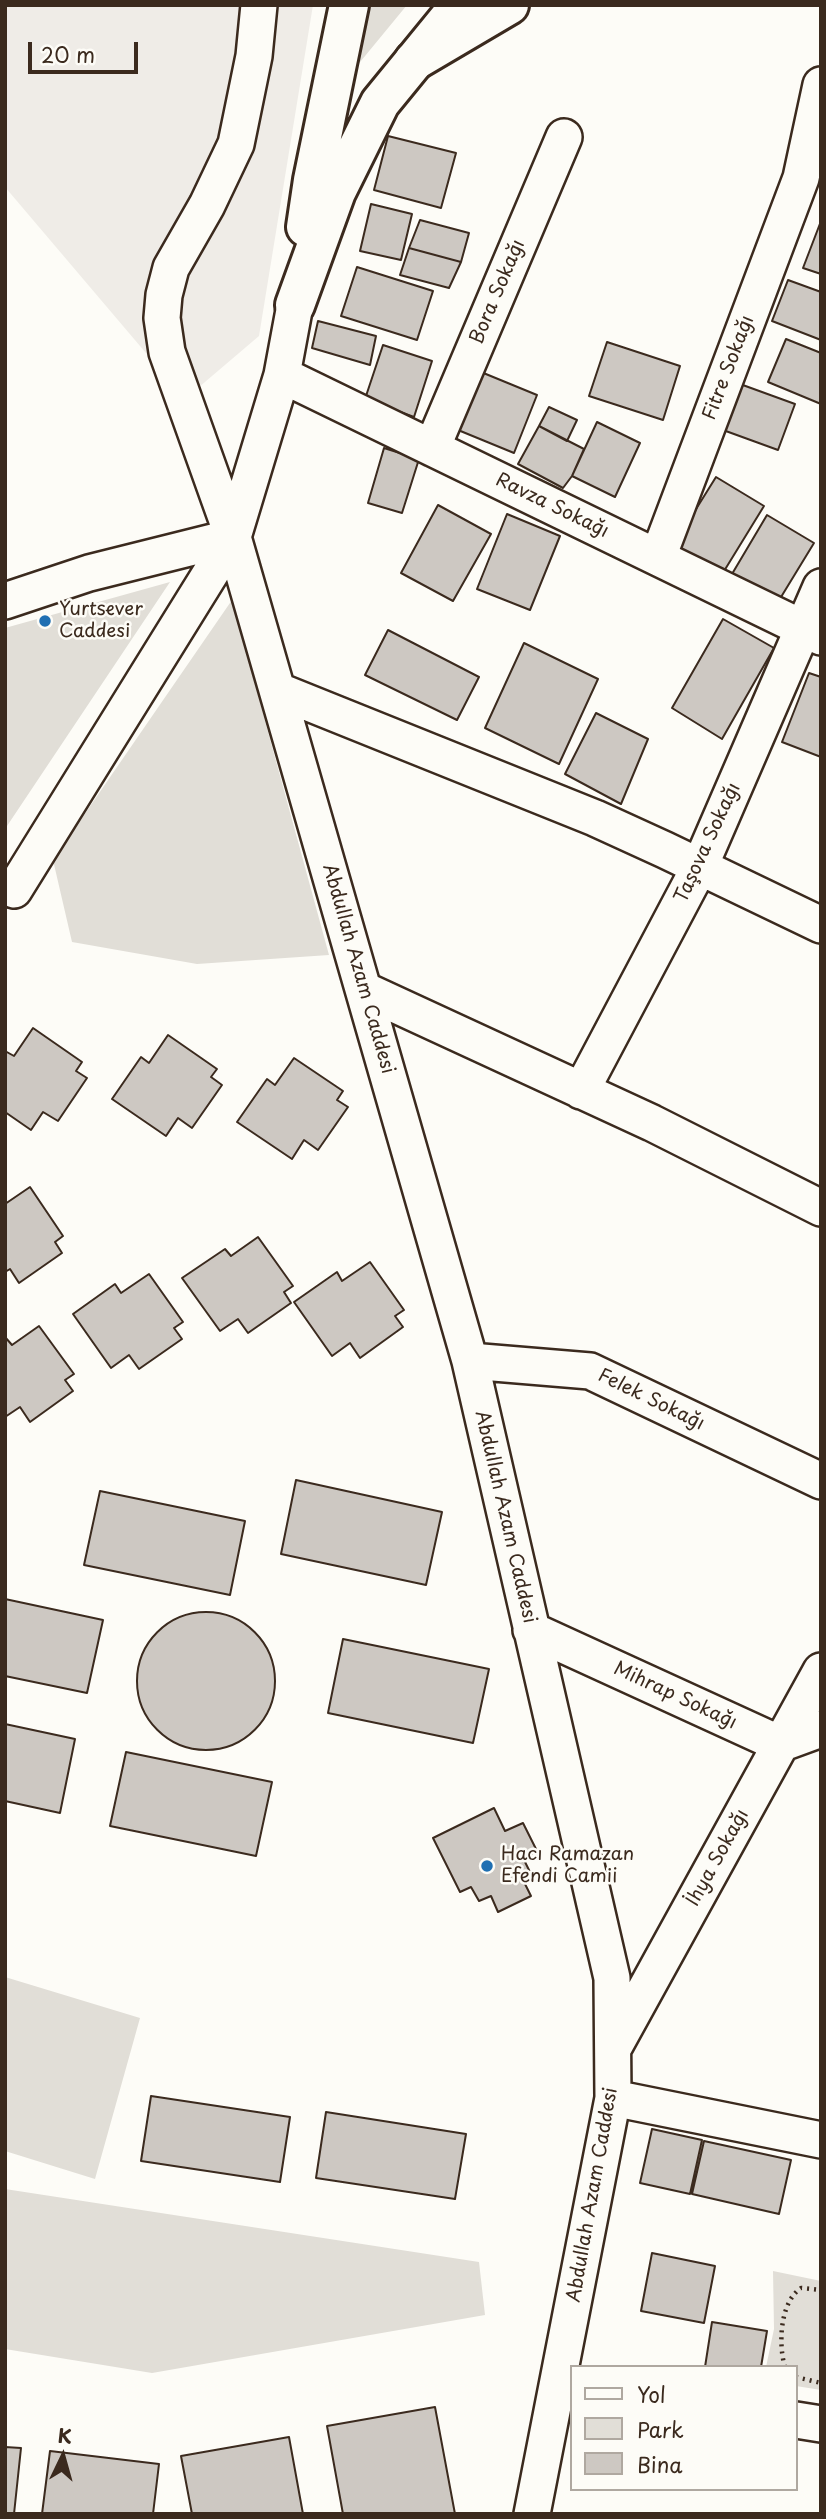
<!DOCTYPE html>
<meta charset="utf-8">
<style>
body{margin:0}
#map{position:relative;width:826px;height:2519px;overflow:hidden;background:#fdfcf7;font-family:"Playpen Sans",sans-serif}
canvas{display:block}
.frame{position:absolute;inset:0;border:7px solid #3b2a1e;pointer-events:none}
.legend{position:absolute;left:570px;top:2365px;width:228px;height:126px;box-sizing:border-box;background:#fdfcf7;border:2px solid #afa8a0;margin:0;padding:9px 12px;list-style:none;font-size:21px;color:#3b2a1e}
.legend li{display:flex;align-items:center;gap:14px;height:35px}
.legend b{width:35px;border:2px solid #afa8a0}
.north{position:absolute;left:28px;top:2421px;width:70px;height:70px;-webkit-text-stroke:5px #fdfcf7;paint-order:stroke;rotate:5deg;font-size:19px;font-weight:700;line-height:28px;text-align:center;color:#3b2a1e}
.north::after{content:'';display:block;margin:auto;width:24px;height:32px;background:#3b2a1e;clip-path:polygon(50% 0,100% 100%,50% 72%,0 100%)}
.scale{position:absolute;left:28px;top:42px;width:110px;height:32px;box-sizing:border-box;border:4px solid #3b2a1e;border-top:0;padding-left:9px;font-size:21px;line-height:24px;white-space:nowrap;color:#3b2a1e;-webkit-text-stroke:5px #fdfcf7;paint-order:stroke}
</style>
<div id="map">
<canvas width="826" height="2519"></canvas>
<div class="frame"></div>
<ul class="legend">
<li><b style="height:9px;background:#fdfcf7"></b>Yol</li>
<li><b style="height:19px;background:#e1ded7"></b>Park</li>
<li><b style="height:19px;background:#cdc8c2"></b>Bina</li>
</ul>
<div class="north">K</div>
<div class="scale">20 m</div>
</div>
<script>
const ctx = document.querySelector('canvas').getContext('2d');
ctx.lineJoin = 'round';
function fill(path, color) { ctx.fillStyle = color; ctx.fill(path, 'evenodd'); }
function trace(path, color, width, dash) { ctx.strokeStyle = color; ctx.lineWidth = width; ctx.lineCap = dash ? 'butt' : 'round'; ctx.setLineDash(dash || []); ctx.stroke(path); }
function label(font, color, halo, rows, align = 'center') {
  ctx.font = font + ' "Playpen Sans",sans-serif'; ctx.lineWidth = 5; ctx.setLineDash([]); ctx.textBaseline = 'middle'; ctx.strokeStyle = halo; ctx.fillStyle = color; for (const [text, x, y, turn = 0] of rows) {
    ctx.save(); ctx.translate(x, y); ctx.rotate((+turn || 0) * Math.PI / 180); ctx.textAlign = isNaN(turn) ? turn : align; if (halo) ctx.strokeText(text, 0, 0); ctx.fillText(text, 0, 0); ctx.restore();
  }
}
const built = new Path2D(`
 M5,5H313L259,336L185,399L5,187Z`);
const green = new Path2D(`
 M365,5H407L356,67Z
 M170,582L5,829V628Z
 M232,600L329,955L197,964L72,942L53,860Z
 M5,1977L140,2018L95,2179L5,2151Z
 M5,2189L479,2262L485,2315L152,2373L5,2349Z
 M773,2271L821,2281V2390L796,2386V2367H766L774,2329Z`);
const building = new Path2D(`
 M388,136L456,153L441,208L374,190Z
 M371,204L412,214L401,260L360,251Z
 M420,220L469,233L461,262L409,248Z
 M821,221V274L803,268Z
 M409,248L461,262L449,288L400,275Z
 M357,267L433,291L417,340L341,316Z
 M788,280L821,292V340L772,321Z
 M318,321L376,336L370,365L312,348Z
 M786,339L821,353V404L768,382Z
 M607,342L680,366L663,420L589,396Z
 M383,345L432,361L414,417L365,399Z
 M481,372L537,395L514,453L458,430Z
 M740,384L795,404L778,450L723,430Z
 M549,407L577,420L567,441L539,426Z
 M597,422L640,443L615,497L572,476Z
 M539,426L584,449L572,476L563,488L518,464Z
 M384,448L419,459L402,513L368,503Z
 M716,477L764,506L721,576L673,546Z
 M438,505L491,534L453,601L401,573Z
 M507,514L560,536L530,610L477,589Z
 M767,515L814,543L778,602L732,574Z
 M723,619L774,648L722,739L672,708Z
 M388,630L479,677L457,720L365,675Z
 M524,643L598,679L559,764L485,728Z
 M809,673L821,677V757L782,742Z
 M596,713L648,739L621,804L565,774Z
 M33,1028L82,1062L76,1071L87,1078L58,1121L43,1112L31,1130L5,1112V1051L14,1056Z
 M168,1035L217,1069L211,1077L222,1085L192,1128L178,1118L166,1136L112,1099L141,1057L149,1063Z
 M294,1058L343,1091L337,1100L348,1107L318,1150L304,1140L292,1159L237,1122L267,1079L275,1085Z
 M30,1187L63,1236L55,1242L62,1253L19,1283L10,1269L5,1272V1204Z
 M258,1237L293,1286L284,1292L291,1303L248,1333L238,1319L220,1331L182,1278L225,1249L231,1256Z
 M370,1262L404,1310L395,1316L403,1327L360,1358L350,1343L332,1356L294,1302L337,1272L342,1281Z
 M149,1274L183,1322L174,1328L182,1339L139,1369L129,1355L111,1368L73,1314L115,1284L121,1293Z
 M39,1326L74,1374L65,1380L73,1391L30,1422L20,1407L5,1417V1337L12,1345Z
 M296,1480L442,1512L426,1585L281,1554Z
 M100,1491L245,1521L230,1595L84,1565Z
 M5,1599L103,1620L87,1693L5,1676Z
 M137 1681a69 69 0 1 1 138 0a69 69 0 1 1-138 0Z
 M343,1639L489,1669L473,1743L328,1713Z
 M5,1724L75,1739L60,1813L5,1801Z
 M126,1752L272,1782L256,1856L110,1826Z
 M494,1808L505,1831L523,1823L537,1851L523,1858L531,1874L522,1878L531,1896L498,1912L491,1896L479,1901L471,1887L460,1892L433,1838Z
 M151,2096L290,2117L280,2182L141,2161Z
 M326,2112L466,2134L455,2199L316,2178Z
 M652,2129L702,2140L690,2194L640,2183Z
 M704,2141L791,2160L779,2214L692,2194Z
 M652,2253L715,2266L704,2323L641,2311Z
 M712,2322L767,2331L761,2367H705Z
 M435,2407L455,2514H343L327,2426Z
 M289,2437L303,2514H192L181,2456Z
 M5,2447L21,2448L14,2514H5Z
 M50,2451L159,2464L153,2514H42Z`);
const path = new Path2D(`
 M785,2367C778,2344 780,2302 801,2288L821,2290
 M796,2377L821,2383`);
const minor = new Path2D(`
 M259,5L254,56L236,144L207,205L171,268L164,295L162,318L167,352L233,537L470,1361L612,1978L613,2098L532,2514
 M282,375L821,637
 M432,448L564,137
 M658,557L801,178L821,85
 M5,601L89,573L233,537
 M279,691L595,818L665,850L821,925
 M14,890L233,537L282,375L295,305
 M364,990L652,1123L821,1208
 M581,1091L700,866L821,587
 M470,1361L590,1371L821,1481
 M531,1630L780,1744L821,1729
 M615,2045L821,1671
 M613,2098L821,2140
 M796,2420L821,2424`);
const major = new Path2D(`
 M306,227L313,180L349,5
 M295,305L336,192L380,103L460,5`);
const highway = new Path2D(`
 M414,61L509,5`);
const markers = [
 [45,621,7,"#1f6fb2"],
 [487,1866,7,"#1f6fb2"]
];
const streetNames = [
 ["Bora Sokağı",498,292,-67],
 ["Fitre Sokağı",729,368,-69],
 ["Ravza Sokağı",552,506,26],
 ["Taşova Sokağı",708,843,-65],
 ["Abdullah Azam Caddesi",358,969,74],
 ["Felek Sokağı",651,1400,26],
 ["Abdullah Azam Caddesi",505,1517,77],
 ["Mihrap Sokağı",675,1696,25],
 ["İhya Sokağı",718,1858,-61],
 ["Abdullah Azam Caddesi",593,2195,-80]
];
const poiNames = [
 ["Yurtsever",59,610],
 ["Caddesi",59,632],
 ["Hacı Ramazan",501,1855],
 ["Efendi Camii",501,1877]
];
fill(built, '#efece7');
fill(green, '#e1ded7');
fill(building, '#cdc8c2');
trace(building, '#3b2a1e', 2);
trace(minor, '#3b2a1e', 40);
trace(major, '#3b2a1e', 44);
trace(highway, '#3b2a1e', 44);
trace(path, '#3b2a1e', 4.5, [2, 5]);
trace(minor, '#fdfcf7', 35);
trace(major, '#fdfcf7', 38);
trace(highway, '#fdfcf7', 38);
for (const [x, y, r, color] of markers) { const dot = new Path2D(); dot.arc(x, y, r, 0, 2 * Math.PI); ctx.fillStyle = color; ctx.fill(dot); trace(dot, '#fdfcf7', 2.5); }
label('19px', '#3b2a1e', '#fdfcf7', streetNames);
label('19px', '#3b2a1e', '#fdfcf7', poiNames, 'left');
</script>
